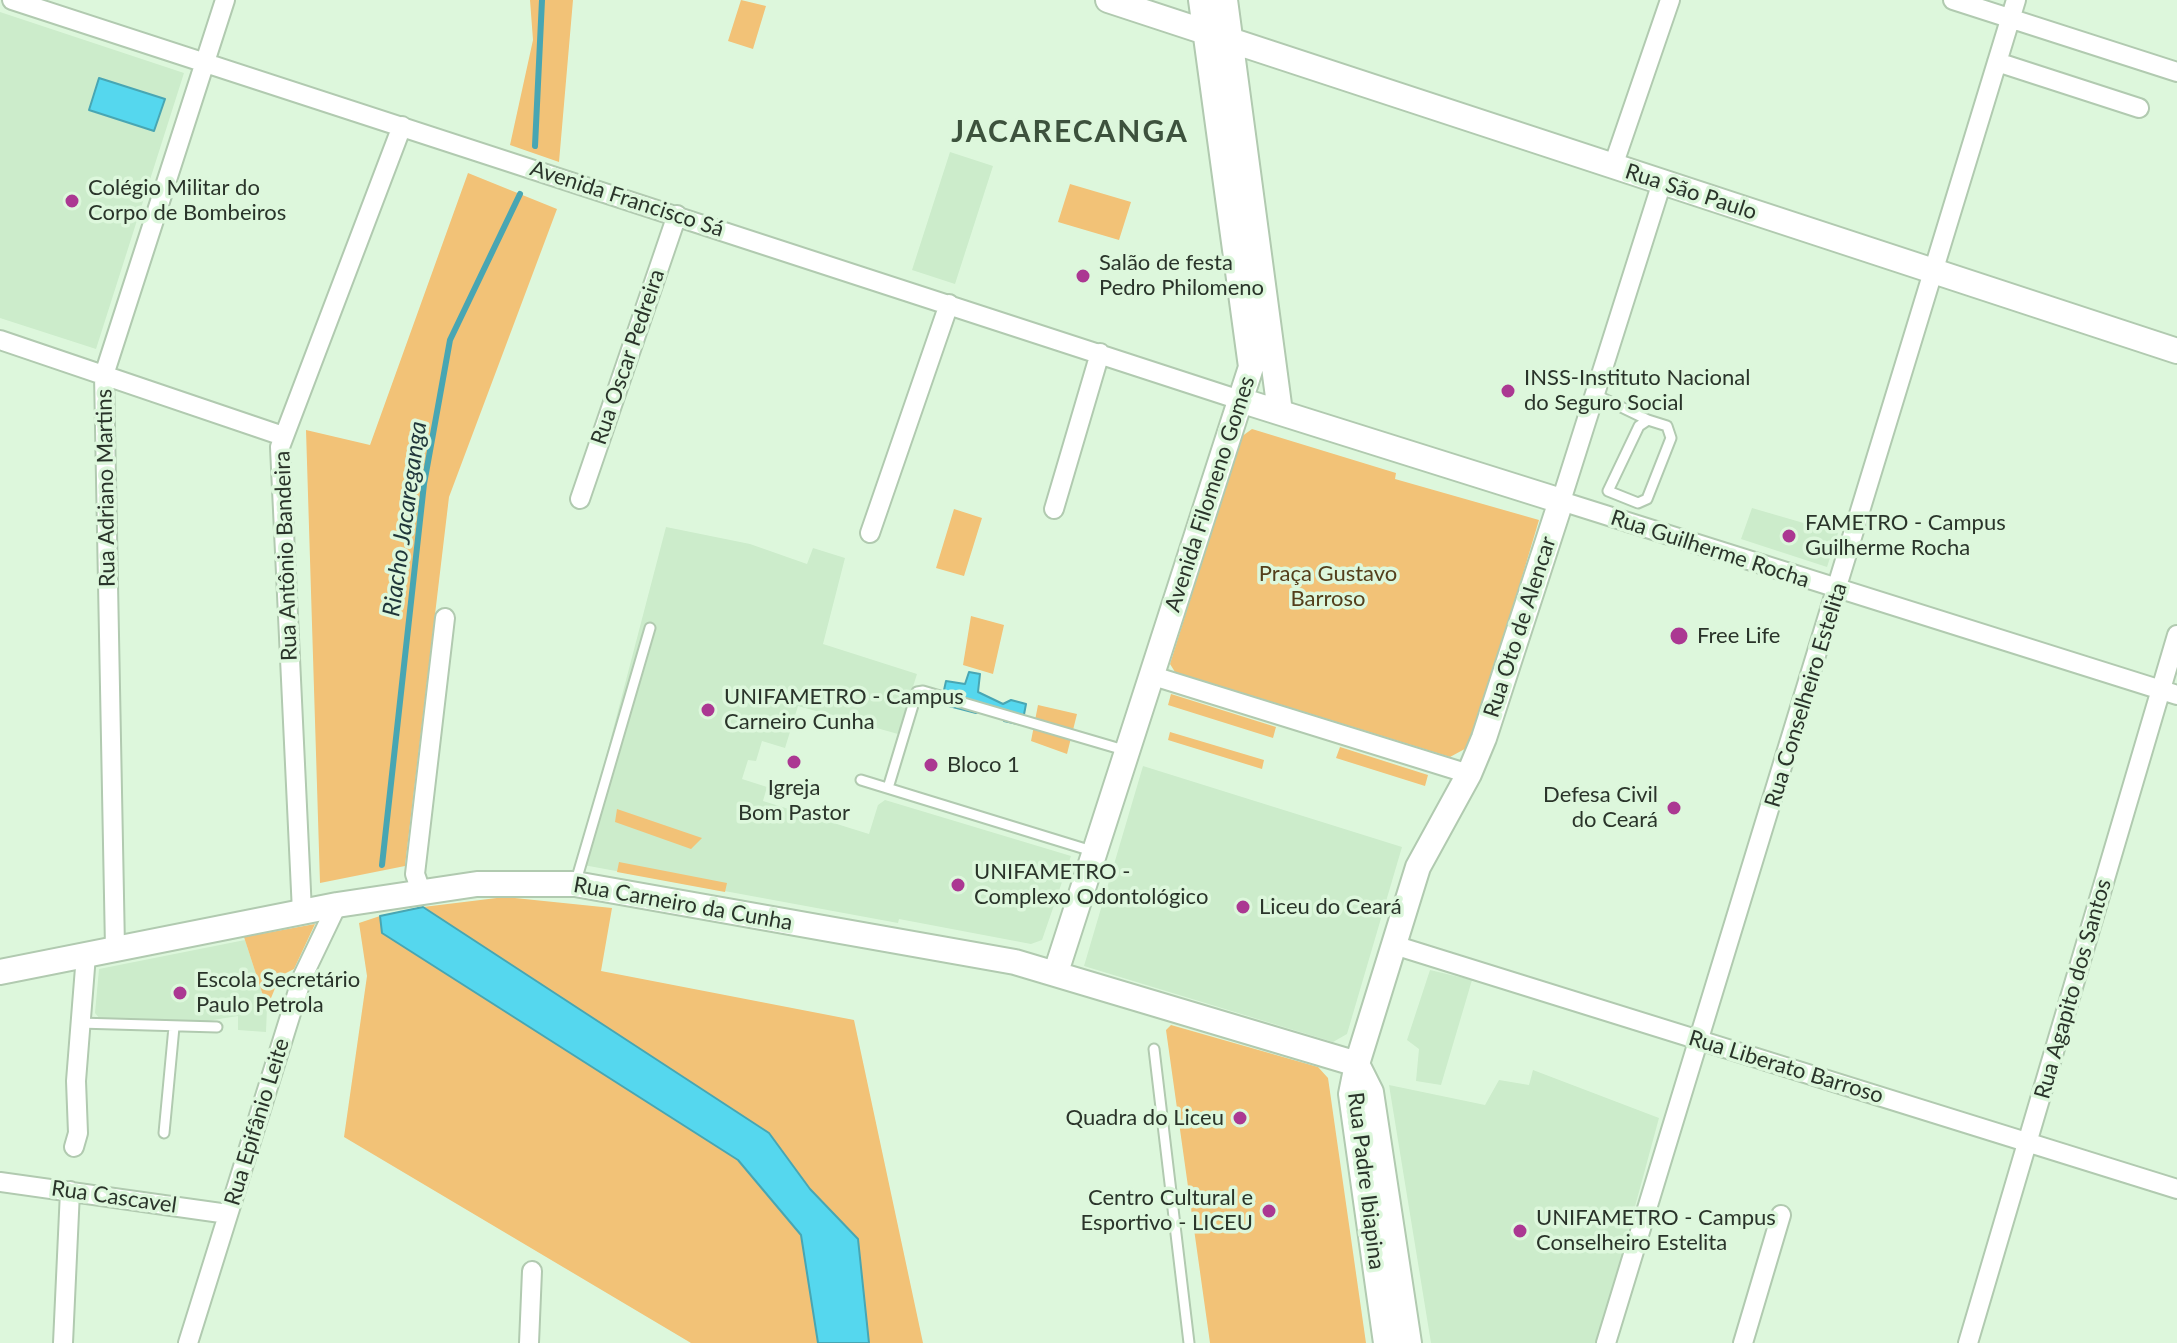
<!DOCTYPE html>
<meta charset="utf-8">
<style>
body{margin:0}
canvas{display:block;background:#ddf7dc}
</style>
<canvas width="2177" height="1343"></canvas>
<script>
const ctx = document.querySelector('canvas').getContext('2d');
ctx.lineJoin = 'round';
function fill(path, color) { ctx.fillStyle = color; ctx.fill(path, 'evenodd'); }
function trace(path, color, width, dash) { ctx.strokeStyle = color; ctx.lineWidth = width; ctx.lineCap = dash ? 'butt' : 'round'; ctx.setLineDash(dash || []); ctx.stroke(path); }
function label(font, color, halo, rows, align = 'center') {
  ctx.font = font + ' Lato,sans-serif'; ctx.lineWidth = 7; ctx.setLineDash([]); ctx.textBaseline = 'middle'; ctx.strokeStyle = halo; ctx.fillStyle = color; for (const [text, x, y, turn = 0] of rows) {
    ctx.save(); ctx.translate(x, y); ctx.rotate((+turn || 0) * Math.PI / 180); ctx.textAlign = isNaN(turn) ? turn : align; if (halo) ctx.strokeText(text, 0, 0); ctx.fillText(text, 0, 0); ctx.restore();
  }
}
const built = new Path2D(`
 M0,12L184,73L96,349L0,318Z
 M950,152L993,166L955,284L912,270Z
 M1752,508L1838,533L1827,567L1741,539Z
 M666,527L750,544L807,564L813,548L845,558L823,644L917,674L898,734L798,706L785,748L762,741L756,761L748,760L742,779L767,787L763,801L869,834L878,805L885,800L1071,856L1042,940L1031,944L899,919L898,923L578,864Z
 M1143,766L1402,847L1347,1034L1333,1042L1084,966Z
 M245,940L267,1008L266,1032L238,1030V1016L188,1024L100,1019L95,1013L99,969Z
 M1430,970L1472,980L1441,1085L1416,1081L1419,1049L1407,1040Z
 M1533,1070L1659,1118L1598,1343H1431L1389,1085L1485,1105L1499,1080L1529,1085Z`);
const green = new Path2D(`
 M530,0H573L559,162L510,145L533,40Z
 M741,0L766,6L753,49L728,41Z
 M468,173L557,209L449,497L405,866L320,883L306,430L370,445Z
 M1070,184L1131,202L1119,240L1058,222Z
 M1252,429L1396,473L1395,479L1539,520L1472,745L1450,757L1175,672L1170,664L1241,437Z
 M954,509L982,518L964,576L936,568Z
 M971,616L1004,625L993,674L963,665Z
 M1171,694L1276,727L1273,738L1168,705Z
 M1038,705L1077,714L1067,754L1031,741Z
 M1170,732L1264,760L1262,769L1168,740Z
 M1340,747L1428,775L1425,786L1336,758Z
 M617,809L702,838L691,849L615,822Z
 M619,862L727,883L725,892L617,872Z
 M505,897L612,908L601,971L854,1020L923,1343H869L858,1239L810,1189L769,1133L423,907Z
 M380,916L383,933L738,1160L801,1235L818,1343H691L344,1137L367,976L359,923Z
 M315,924L294,969L280,976L267,1008L244,937Z
 M1171,1025L1318,1067L1328,1078L1366,1343H1210L1166,1030Z`);
const water = new Path2D(`
 M99,78L165,99L154,131L89,110Z
 M969,672L980,674L978,692L1003,704L1011,700L1026,704L1022,725L1004,721L998,713L984,709L976,713L941,704L946,681L965,684Z
 M423,907L769,1133L810,1189L858,1239L869,1343H818L801,1235L738,1160L382,933L380,916Z`);
const stream = new Path2D(`
 M535,146L542,0
 M382,865L424,484L450,340L520,194`);
const lane = new Path2D(`
 M1594,394L1648,420
 M1648,420L1667,426L1671,438L1647,499L1638,503L1608,491L1639,426Z
 M861,780L1092,851
 M888,788L917,692L923,691L1124,750
 M576,881L650,628
 M79,1023L217,1027
 M1154,1049L1189,1343
 M164,1133L174,1027`);
const street = new Path2D(`
 M12,0L1243,401
 M1953,0L2177,72
 M1997,62L2139,108
 M1613,166L1670,0
 M1662,182L1561,501L2177,695
 M0,340L283,436
 M580,499L677,215
 M1054,509L1100,353
 M870,533L949,304
 M1150,675L1469,774
 M422,894L415,874L445,618
 M302,912L280,447L402,126
 M1394,945L2177,1189
 M115,948L104,375L225,0
 M74,1147L78,1133L76,1081L86,955
 M0,1182L228,1214
 M63,1343L70,1191
 M188,1343L302,978L337,905
 M529,1343L532,1271
 M1606,1343L2016,0
 M1743,1343L1781,1215
 M1968,1343L2177,635`);
const secondary = new Path2D(`
 M1108,0L2177,351
 M1225,0L1280,412
 M1243,401L1561,501L1484,738L1469,774L1418,867L1357,1064L1351,1094L1386,1343
 M0,972L337,905L477,884H575L1015,962L1357,1064
 M1056,972L1251,367L1201,0
 M1357,1064L1371,1092L1409,1343`);
const markers = [
 [72,201,8,"#ab3892"],
 [1083,276,8,"#ab3892"],
 [1508,391,8,"#ab3892"],
 [1789,536,8,"#ab3892"],
 [1679,636,10,"#ab3892"],
 [708,710,8,"#ab3892"],
 [794,762,8,"#ab3892"],
 [931,765,8,"#ab3892"],
 [1674,808,8,"#ab3892"],
 [958,885,8,"#ab3892"],
 [1243,907,8,"#ab3892"],
 [180,993,8,"#ab3892"],
 [1240,1118,8,"#ab3892"],
 [1269,1211,8,"#ab3892"],
 [1520,1231,8,"#ab3892"]
];
const poiNames = [
 ["Colégio Militar do",88,188],
 ["Corpo de Bombeiros",88,213],
 ["Salão de festa",1099,263],
 ["Pedro Philomeno",1099,288],
 ["INSS-Instituto Nacional",1524,378],
 ["do Seguro Social",1524,403],
 ["FAMETRO - Campus",1805,523],
 ["Guilherme Rocha",1805,548],
 ["Free Life",1697,636],
 ["UNIFAMETRO - Campus",724,697],
 ["Carneiro Cunha",724,722],
 ["Bloco 1",947,765],
 ["Igreja",794,788,"center"],
 ["Bom Pastor",794,813,"center"],
 ["Defesa Civil",1658,795,"right"],
 ["do Ceará",1658,820,"right"],
 ["UNIFAMETRO -",974,872],
 ["Complexo Odontológico",974,897],
 ["Liceu do Ceará",1259,907],
 ["Escola Secretário",196,980],
 ["Paulo Petrola",196,1005],
 ["Quadra do Liceu",1224,1118,"right"],
 ["Centro Cultural e",1253,1198,"right"],
 ["Esportivo - LICEU",1253,1223,"right"],
 ["UNIFAMETRO - Campus",1536,1218],
 ["Conselheiro Estelita",1536,1243]
];
const streetNames = [
 ["Rua São Paulo",1691,192,18],
 ["Avenida Francisco Sá",627,199,18],
 ["Rua Oscar Pedreira",628,357,-71],
 ["Rua Adriano Martins",106,488,-91],
 ["Avenida Filomeno Gomes",1210,494,-72],
 ["Rua Guilherme Rocha",1710,549,18],
 ["Rua Antônio Bandeira",286,556,-92],
 ["Rua Oto de Alencar",1520,627,-72],
 ["Rua Conselheiro Estelita",1806,695,-73],
 ["Rua Carneiro da Cunha",683,904,10],
 ["Rua Agapito dos Santos",2073,989,-74],
 ["Rua Liberato Barroso",1786,1067,17],
 ["Rua Epifânio Leite",257,1122,-73],
 ["Rua Padre Ibiapina",1366,1181,83],
 ["Rua Cascavel",114,1197,8]
];
const parkNames = [
 ["Praça Gustavo",1328,574],
 ["Barroso",1328,599]
];
const waterNames = [
 ["Riacho Jacareganga",405,519,-82]
];
const districtNames = [
 ["JACARECANGA",1070,132]
];
fill(built, '#cceccb');
fill(green, '#f2c277');
fill(water, '#55d7ee');
trace(water, '#48a6b3', 2);
trace(stream, '#48a6b3', 6);
trace(lane, '#b1cab0', 13);
trace(street, '#b1cab0', 22);
trace(secondary, '#b1cab0', 28);
trace(lane, '#fff', 9);
trace(street, '#fff', 18);
trace(secondary, '#fff', 24);
for (const [x, y, r, color] of markers) { const dot = new Path2D(); dot.arc(x, y, r, 0, 2 * Math.PI); ctx.fillStyle = color; ctx.fill(dot); trace(dot, '#ddf7dc', 3); }
label('22px', '#2a342a', '#ddf7dc', poiNames, 'left');
label('22px', '#2a342a', '#ddf7dc', streetNames);
label('22px', '#533e1b', '#ddf7dc', parkNames);
label('italic 24px', '#1f3539', '#ddf7dc', waterNames);
ctx.letterSpacing = '2px';
label('bold 30px', '#3d523d', '#ddf7dc', districtNames);
ctx.letterSpacing = '0px';
</script>
